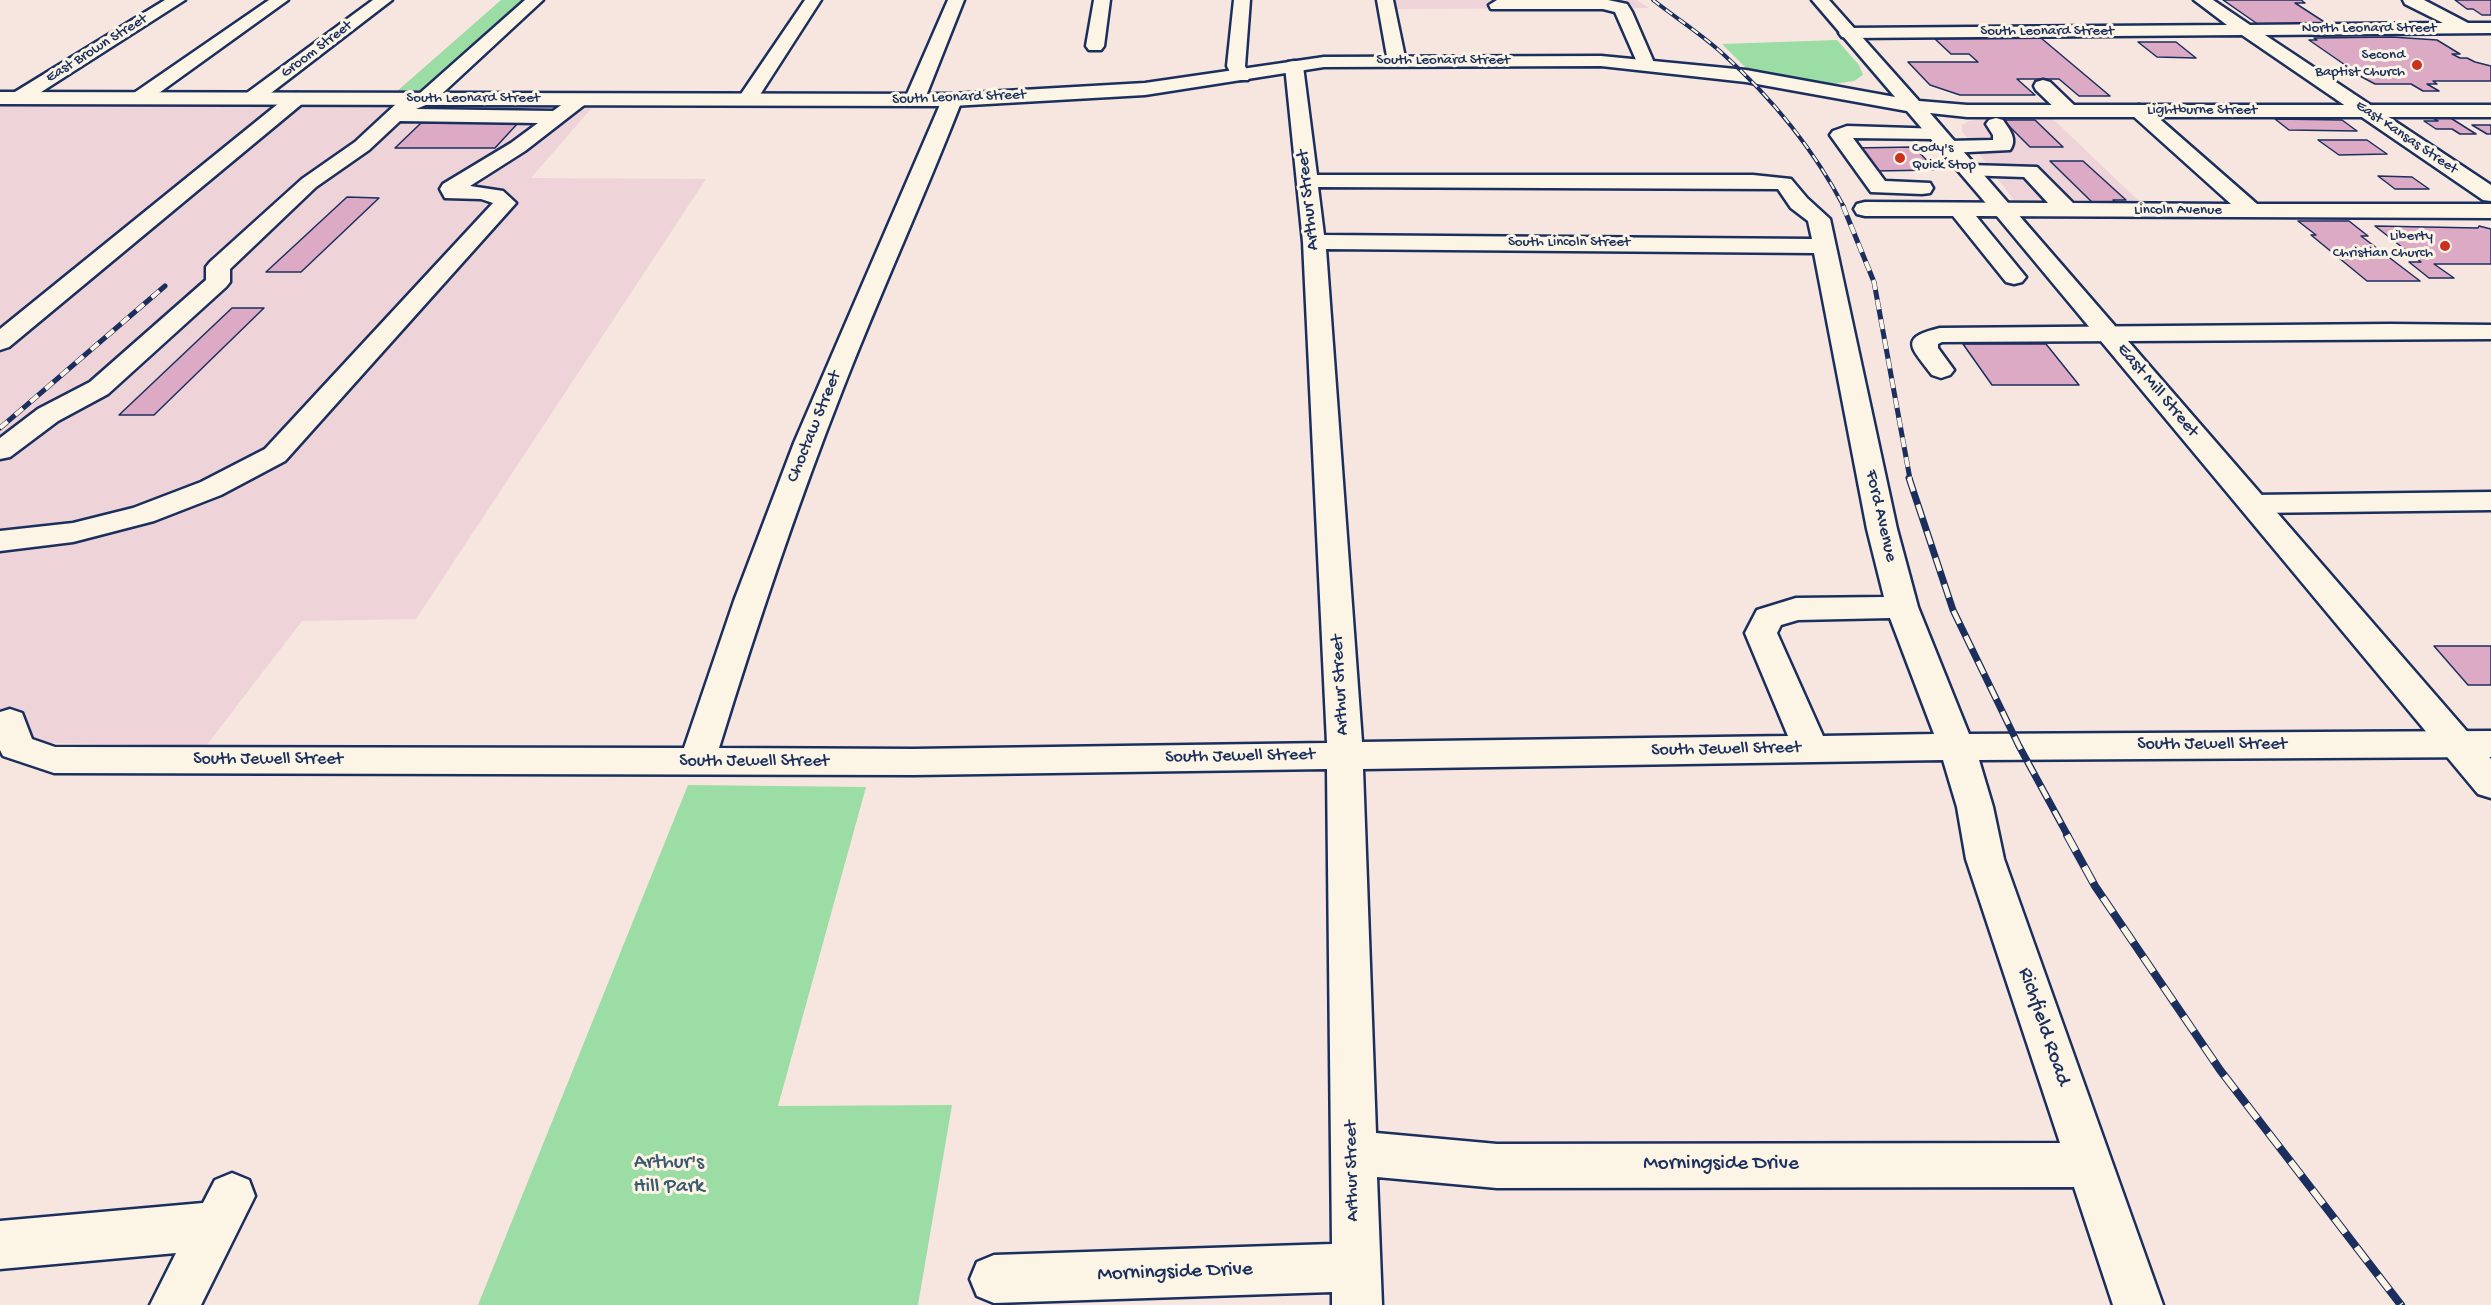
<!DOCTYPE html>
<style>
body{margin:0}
canvas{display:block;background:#f6e6df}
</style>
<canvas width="2491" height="1305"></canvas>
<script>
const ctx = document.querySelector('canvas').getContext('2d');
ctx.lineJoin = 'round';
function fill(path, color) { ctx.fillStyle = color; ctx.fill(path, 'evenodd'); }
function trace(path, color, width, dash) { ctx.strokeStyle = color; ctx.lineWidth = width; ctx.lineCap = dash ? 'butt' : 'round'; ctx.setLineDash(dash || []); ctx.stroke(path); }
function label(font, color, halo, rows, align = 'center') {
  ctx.font = font + ' "Gochi Hand",sans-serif'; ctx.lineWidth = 6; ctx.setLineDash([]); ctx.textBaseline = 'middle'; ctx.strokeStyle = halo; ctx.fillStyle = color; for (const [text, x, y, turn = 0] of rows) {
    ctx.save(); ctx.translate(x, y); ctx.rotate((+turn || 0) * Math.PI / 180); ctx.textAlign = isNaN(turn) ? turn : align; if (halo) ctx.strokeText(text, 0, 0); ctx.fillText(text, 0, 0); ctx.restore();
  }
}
const built = new Path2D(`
 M1391,0H1637L1649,8L1394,9Z
 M596,103L531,178L706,179L416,619L302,621L206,746L0,742V105L332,106Z
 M1997,116H2050L2146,208L2016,203L1962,131V125L1969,121Z`);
const green = new Path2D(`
 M501,0H527L424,90L395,93Z
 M1837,40L1859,65L1863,75L1854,81L1833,84H1812L1750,72L1722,44Z
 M688,785L866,787L778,1106L952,1105L918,1305H478Z`);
const building = new Path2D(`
 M2223,0H2301L2305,3H2295L2329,25H2259Z
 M2455,0H2491V15H2482L2473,9H2467Z
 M2392,37L2437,40L2460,54H2452L2460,58H2467L2475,62L2491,66V81H2433L2437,84H2427L2439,91H2423L2411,84H2375L2343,67H2348L2309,40H2317L2314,38Z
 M2041,38L2110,96H2079L2059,79H2017L2035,95H1960L1930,85L1908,62H1978L1969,54H1951L1935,39Z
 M2138,42H2176L2196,58L2157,57Z
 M2449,117L2476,134H2460L2452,129H2436L2424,121H2438L2433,118Z
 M2275,119L2342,120L2357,131L2289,130Z
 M2003,120H2035L2063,147H2030Z
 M421,123H518L495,148H395Z
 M2472,125H2491V134H2487Z
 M2318,140H2367L2387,154L2339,155Z
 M1914,147L1936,170L1873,171L1853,148Z
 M2050,161H2083L2126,200H2113L2119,207H2097Z
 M2378,176L2412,177L2429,189H2395Z
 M347,197L379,198L301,272H266Z
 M2298,221H2349L2368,236H2361L2420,281H2367L2311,235H2316Z
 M2375,226L2478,228L2479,226L2491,229V264H2434L2454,278H2429L2409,262H2421Z
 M232,308H264L154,415H119Z
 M1963,344H2046L2079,385H1992Z
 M2434,646H2491V685H2468Z`);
const minor = new Path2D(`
 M165,0H185L24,103H10L7,99L10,95Z
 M269,0H288L145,103H131L128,99L131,95Z
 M373,0H392L258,103H244L241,99L244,95Z
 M525,0H543L433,102L416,109L553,111L575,95H589L592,99L525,151L470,186L503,191L516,203L285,461L221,495L154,521L73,542L0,551V531L73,523L133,508L201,482L265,449L493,203L481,199L445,198L440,189L443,184L511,143L538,123L400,121L369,150L316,187L230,269V282L226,287L108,394L58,421L10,457L0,459V438L38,409L90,382L206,280V267L210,262L302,179L355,142L396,104L419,94Z
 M805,0H821L754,104H740L737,100Z
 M948,0H964L924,101L921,105H907L904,101Z
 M1094,0H1110L1104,46L1101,50H1089L1086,46Z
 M1234,0H1250L1245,66L1250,76L1248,80H1234L1227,66Z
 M1377,0H1393L1406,62L1403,66H1391L1388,62Z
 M1497,0H1608L1627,4L1632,12L1655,65L1652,69H1640L1615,12L1603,9H1491L1489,5Z
 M2194,0H2213L2250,25L2443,23L2405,4L2403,0H2424L2468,23H2491V33L2265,35L2491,185V201L2483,200L2242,35L1848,38L1842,37L1839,33L1842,29L1848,28L2227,25Z
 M1294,61L1300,62L1303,66L1317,175H1753L1791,179L1807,198L1830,219L1897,529L1918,607L1969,734L2491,731V757L1979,760L1993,807L2004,859L2163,1305H2113L2074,1187L1497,1188L1377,1177L1382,1305H1332V1292L994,1303L977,1296L970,1279L977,1262L994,1255L1332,1244L1327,769L914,775L54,773L3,756L0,750V712L10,709L22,713L32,739L55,747L684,748L734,601L794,443L942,100L945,96H959L962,100C924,198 880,293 842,391C796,508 756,628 719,748L914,749L1327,743L1303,242L1285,66L1288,62ZM1318,187L1778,189L1791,208L1808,221L1812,239L1324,235ZM1326,249L1814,253L1867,529L1884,597L1796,598L1757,610L1745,633L1788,736L1362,742ZM1890,618L1934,734L1823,736L1777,633L1781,625L1798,620ZM1943,760L1957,807L1966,859L2060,1143L1497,1144L1376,1133L1363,769Z
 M2043,80L2050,82L2076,107L2079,111L2076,115H2062L2036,90L2034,86L2036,82Z
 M296,93L303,95L306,99L303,103L9,347L0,350V329L289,95Z
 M2139,105L2146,107L2257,204H2491V218L1976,216L2026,277L2022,282L2014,284L2006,282L1953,216H1865L1857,214L1854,209L1857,204L1865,202L2048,203L2024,177L1963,175L1960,171L1963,167L1970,165L2037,167L2073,203L2231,204L2132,115L2129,111L2132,107Z
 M1996,118L2003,120C2009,129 2018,139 2010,150L1948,153L1941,151L1938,147L1941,143L1948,141L1993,140V135L1986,124L1989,120Z
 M1847,126L1943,129L1946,133L1943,137L1936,139L1853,138L1885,181L1930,183L1933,188L1930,193L1922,194L1871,192L1830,135L1833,131Z
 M2390,324L2491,325V339L1942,342L1938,344V348L1954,370L1950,375L1941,378L1932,375C1912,348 1897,338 1940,328Z
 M2491,492V510L2253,513L2243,510L2238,504L2243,498L2253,495Z
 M232,1173L249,1180L255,1196L201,1305H150L176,1253L0,1269V1221L203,1203L215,1180Z`);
const major = new Path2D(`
 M1812,0H1829L1919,101L1967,105H2491V117H1967L1930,113L2491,759V798L2478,794L1996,215L1907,111L1746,82L1601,66L1324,67L1145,95L952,106L0,104V92L952,94L1145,83L1324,57L1601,56L1746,70L1895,97Z`);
const railFar3 = new Path2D(`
 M1653,0C1676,18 1701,34 1722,53C1772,98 1813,148 1844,207`);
const railFar2 = new Path2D(`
 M1843,206L1874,282L1910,479
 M0,428L165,286`);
const railFar1 = new Path2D(`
 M1909,478L1953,610L2019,746L2068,836`);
const rail = new Path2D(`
 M2067,835L2095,886L2220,1070L2401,1305`);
const markers = [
 [2417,65,6,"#c8321e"],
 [1900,158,6,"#c8321e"],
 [2445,246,6,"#c8321e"]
];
const farStreetnames = [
 ["North Leonard Street",2369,29],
 ["South Leonard Street",2047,32],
 ["East Brown Street",97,49,-32],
 ["Groom Street",317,50,-37],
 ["South Leonard Street",1443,61],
 ["South Leonard Street",959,98,-2],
 ["South Leonard Street",473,99],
 ["Lightburne Street",2202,111],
 ["East Kansas Street",2406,138,34],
 ["Lincoln Avenue",2178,211],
 ["South Lincoln Street",1569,243]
];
const farPoinames = [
 ["Second",2405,56],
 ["Baptist Church",2405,73],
 ["Cody's",1912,149,"left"],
 ["Quick Stop",1912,166,"left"],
 ["Liberty",2433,237],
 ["Christian Church",2433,254]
];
const streetNames = [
 ["Arthur Street",1309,200,-96],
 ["East Mill Street",2157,391,50],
 ["Choctaw Street",815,427,-68],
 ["Ford Avenue",1880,516,77],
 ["Arthur Street",1341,685,-93],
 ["South Jewell Street",2212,745],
 ["South Jewell Street",1726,750,-1],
 ["South Jewell Street",1240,757,-1],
 ["South Jewell Street",268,760],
 ["South Jewell Street",754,762],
 ["Arthur Street",1353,1171,-91]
];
const nearStreetnames = [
 ["Richfield Road",2043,1027,71],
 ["Morningside Drive",1721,1165],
 ["Morningside Drive",1175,1273,-2]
];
const nearParknames = [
 ["Arthur's",669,1164],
 ["Hill Park",669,1188]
];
fill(built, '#eed4d8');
fill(green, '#9cdca5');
fill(building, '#ddaac6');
trace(building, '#1b2f5e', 1.5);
trace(minor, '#1b2f5e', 5);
trace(major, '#1b2f5e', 5);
fill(minor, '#fcf5e5');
fill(major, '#fcf5e5');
trace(railFar3, '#1b2f5e', 4);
trace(railFar2, '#1b2f5e', 5);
trace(railFar1, '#1b2f5e', 7);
trace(rail, '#1b2f5e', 8);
trace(railFar3, '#fcf5e5', 2, [8]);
trace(railFar2, '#fcf5e5', 4, [10]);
trace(railFar1, '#fcf5e5', 4.5, [14]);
trace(rail, '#fcf5e5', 6, [18]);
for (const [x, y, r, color] of markers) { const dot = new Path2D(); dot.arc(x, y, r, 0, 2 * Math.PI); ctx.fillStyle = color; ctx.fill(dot); trace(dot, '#fcf5e5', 2); }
label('15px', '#1b2f5e', '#fcf5e5', farStreetnames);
label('15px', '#1b2f5e', '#fcf5e5', farPoinames, 'right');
label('18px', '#1b2f5e', '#fcf5e5', streetNames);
label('21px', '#1b2f5e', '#fcf5e5', nearStreetnames);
label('21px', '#3b5a70', '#fcf5e5', nearParknames);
</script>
